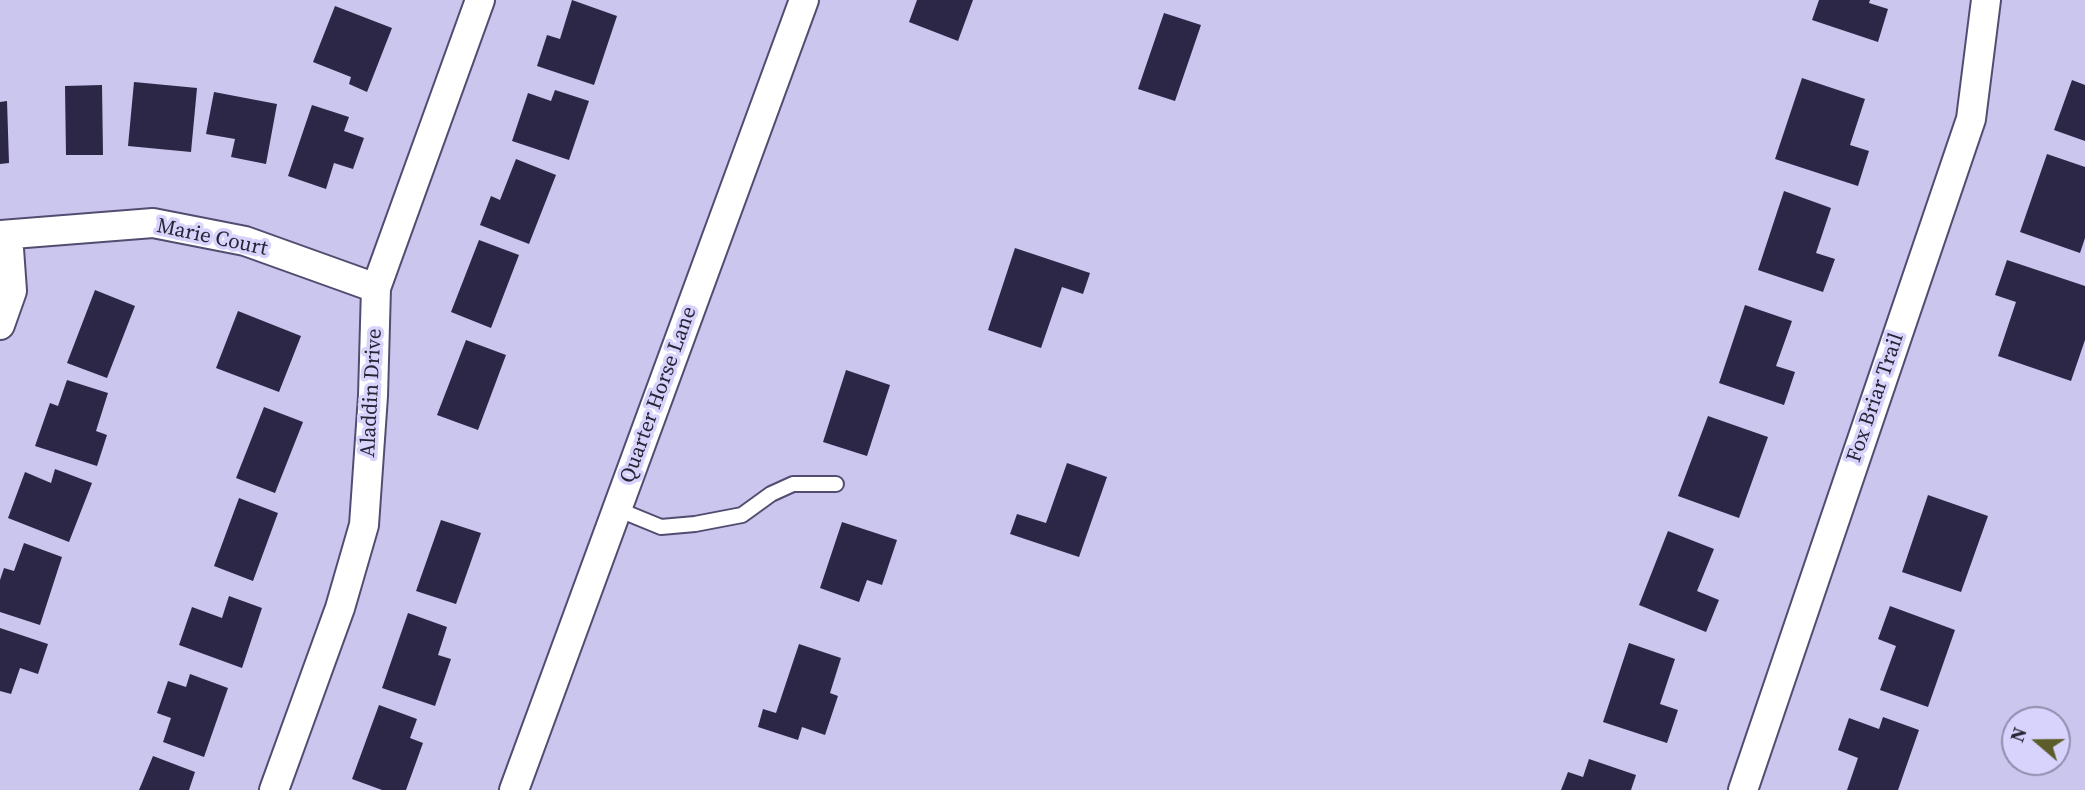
<!DOCTYPE html>
<style>
body{margin:0}
#map{position:relative;width:2085px;height:790px;overflow:hidden;background:#cac6ee;font-family:"Source Serif 4",serif}
canvas{display:block}
.north{position:absolute;left:2001px;top:706px;width:70px;height:70px;box-sizing:border-box;background:#d7d3fc;border:2px solid #918dac;border-radius:50%;rotate:290deg;font-size:19px;font-weight:700;line-height:28px;text-align:center;color:#272535}
.north::after{content:'';display:block;margin:auto;width:24px;height:32px;background:#5c5d2a;clip-path:polygon(50% 0,100% 100%,50% 72%,0 100%)}
</style>
<div id="map">
<canvas width="2085" height="790"></canvas>
<div class="north">N</div>
</div>
<script>
const ctx = document.querySelector('canvas').getContext('2d');
ctx.lineJoin = 'round';
function fill(path, color) { ctx.fillStyle = color; ctx.fill(path, 'evenodd'); }
function trace(path, color, width, dash) { ctx.strokeStyle = color; ctx.lineWidth = width; ctx.lineCap = dash ? 'butt' : 'round'; ctx.setLineDash(dash || []); ctx.stroke(path); }
function label(font, color, halo, rows, align = 'center') {
  ctx.font = font + ' "Source Serif 4",serif'; ctx.lineWidth = 7; ctx.setLineDash([]); ctx.textBaseline = 'middle'; ctx.strokeStyle = halo; ctx.fillStyle = color; for (const [text, x, y, turn = 0] of rows) {
    ctx.save(); ctx.translate(x, y); ctx.rotate((+turn || 0) * Math.PI / 180); ctx.textAlign = isNaN(turn) ? turn : align; if (halo) ctx.strokeText(text, 0, 0); ctx.fillText(text, 0, 0); ctx.restore();
  }
}
const building = new Path2D(`
 M572,0L617,16L594,85L537,66L547,35L560,39Z
 M917,0H973L958,41L909,22Z
 M1819,0H1870L1869,3L1888,9L1878,42L1812,20Z
 M335,6L392,28L367,92L349,84L351,77L313,62Z
 M1164,13L1201,25L1175,101L1138,89Z
 M1802,78L1865,99L1850,145L1869,151L1858,186L1775,159Z
 M2072,80L2085,85V141L2054,130Z
 M134,82L197,88L191,152L128,146Z
 M102,85L103,155H66L65,86Z
 M555,90L589,101L569,160L512,141L528,93L551,101Z
 M214,92L277,104L266,164L231,157L235,139L206,134Z
 M7,101L9,163L0,164V102Z
 M312,105L349,117L344,131L364,138L353,169L334,163L326,189L288,176Z
 M2047,154L2085,167V238L2080,253L2020,232Z
 M516,159L556,175L529,244L480,225L491,196L500,200Z
 M1784,191L1831,208L1816,253L1835,259L1823,292L1758,270Z
 M479,240L519,255L491,328L451,312Z
 M1015,248L1090,273L1083,294L1062,287L1041,348L988,330Z
 M2007,260L2085,286V340L2071,381L1998,356L2016,302L1995,295Z
 M95,290L135,306L107,378L67,363Z
 M1745,305L1792,321L1776,366L1795,372L1784,405L1719,383Z
 M238,311L301,336L279,392L216,368Z
 M466,340L506,355L478,430L437,415Z
 M846,370L890,385L867,456L823,442Z
 M67,380L108,393L96,431L107,435L97,466L35,446L50,403L58,406Z
 M264,407L303,422L275,493L236,478Z
 M1708,416L1768,437L1739,518L1678,496Z
 M1067,463L1107,477L1079,557L1010,534L1017,514L1046,523Z
 M55,469L92,483L69,542L8,518L25,472L51,483Z
 M1928,495L1988,516L1961,592L1902,572Z
 M239,498L278,513L253,581L214,566Z
 M441,520L481,533L456,604L416,591Z
 M842,522L897,540L882,585L867,580L859,602L820,588Z
 M1668,531L1714,549L1697,591L1719,600L1706,632L1639,605Z
 M24,543L62,557L40,625L0,612V580L4,568L14,571Z
 M229,596L262,608L242,668L179,645L192,607L222,618Z
 M1890,606L1955,630L1928,707L1880,690L1896,646L1878,639Z
 M408,613L447,627L438,655L451,659L435,706L382,688Z
 M0,628L48,644L38,674L20,668L11,694L0,691Z
 M1629,643L1675,659L1660,704L1678,710L1667,743L1603,722Z
 M799,644L841,658L830,693L838,696L825,735L802,727L798,740L758,727L763,709L776,713Z
 M190,674L228,688L204,757L163,742L171,718L157,713L168,681L186,687Z
 M379,705L417,719L410,738L423,743L406,790H382L352,779Z
 M1883,717L1919,730L1898,790H1847L1858,758L1838,750L1849,718L1879,729Z
 M153,756L195,772L189,790H139Z
 M1589,759L1636,775L1631,790H1561L1568,772L1583,777Z`);
const lane = new Path2D(`
 M617,509L661,527L695,524L742,515L771,494L793,484H836`);
const street = new Path2D(`
 M0,235L153,223L245,241L376,288
 M0,325L12,291L8,235
 M274,790L340,608L364,525L373,396L376,288L480,0
 M514,790L804,0
 M1743,790L1971,119L1986,0`);
const streetNames = [
 ["Marie Court",212,238,12],
 ["Aladdin Drive",372,393,-87],
 ["Quarter Horse Lane",659,395,-70],
 ["Fox Briar Trail",1876,398,-71]
];
fill(building, '#2c2747');
trace(lane, '#524d70', 18);
trace(street, '#524d70', 32);
trace(lane, '#fff', 14);
trace(street, '#fff', 28);
label('21px', '#272535', '#d7d3fc', streetNames);
</script>
